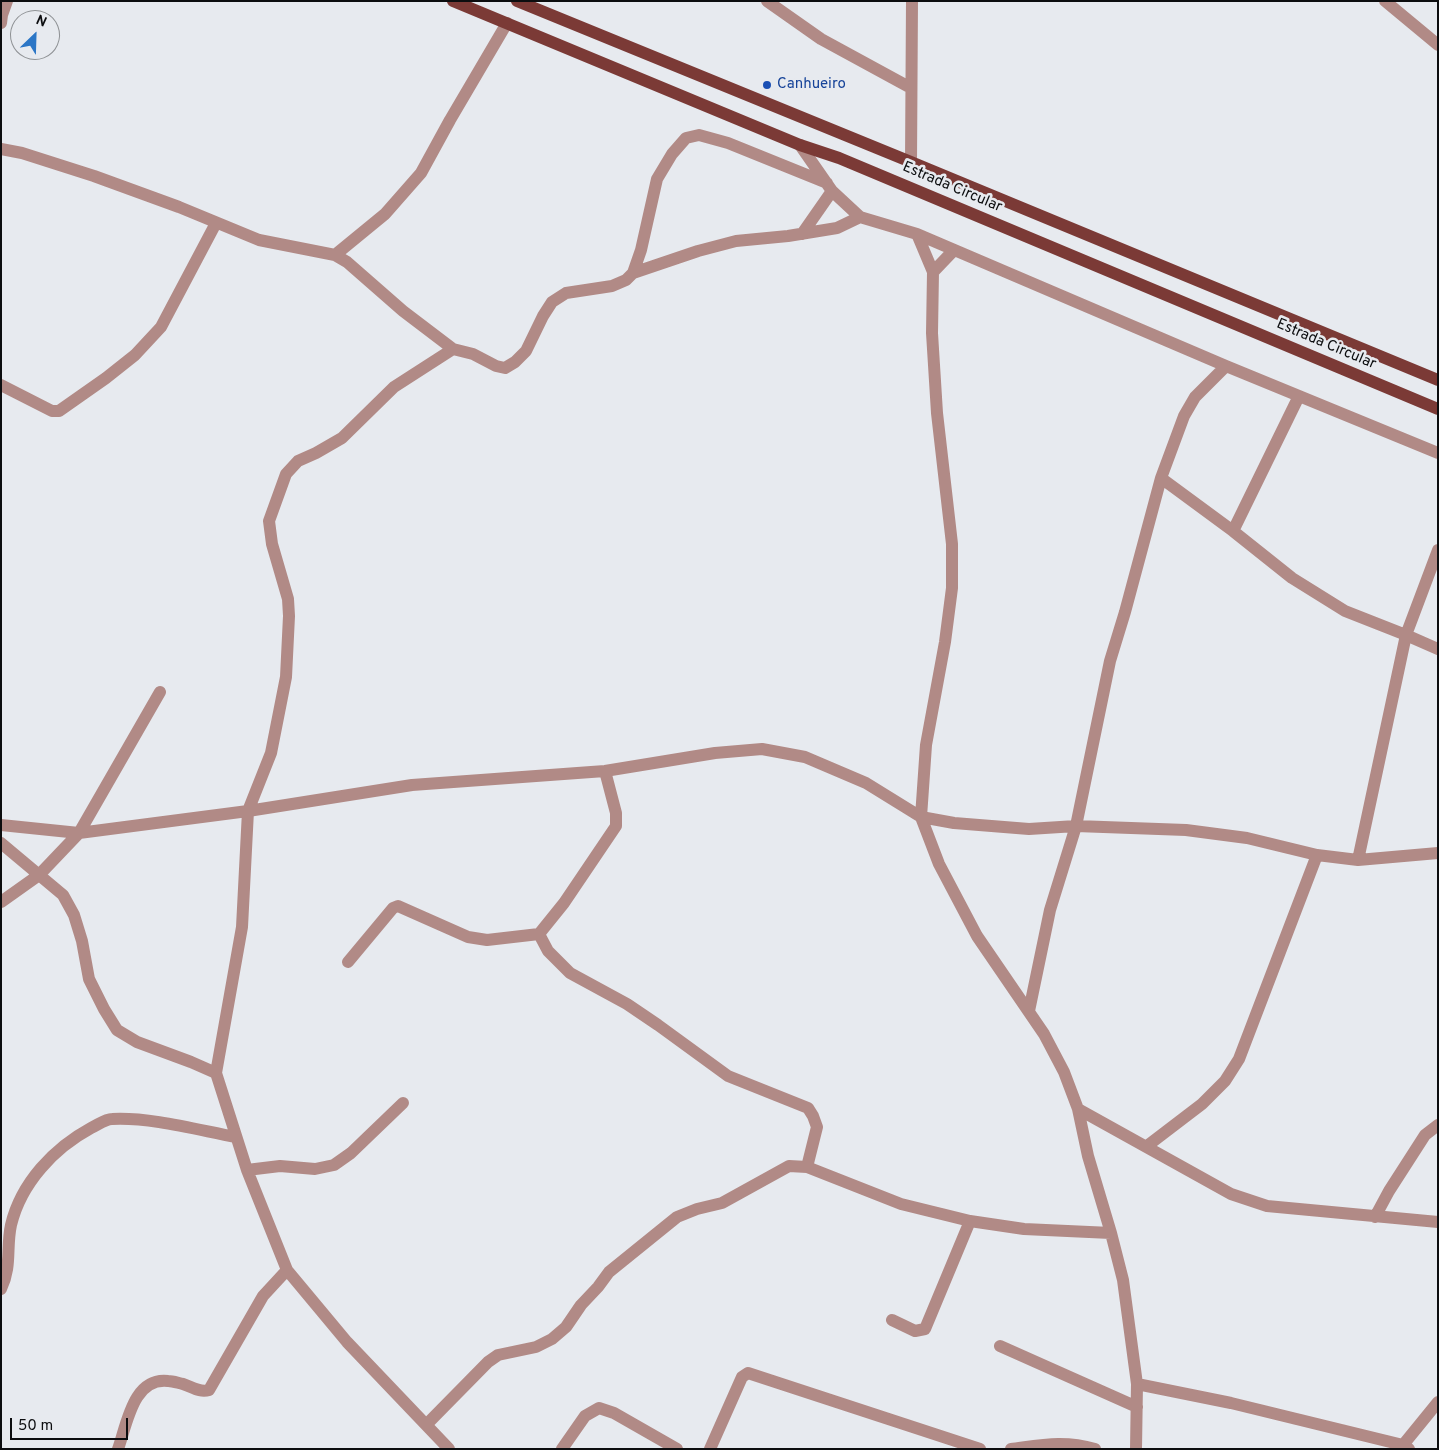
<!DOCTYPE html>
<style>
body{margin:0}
#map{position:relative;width:1439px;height:1450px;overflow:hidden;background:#e7eaef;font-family:Overpass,sans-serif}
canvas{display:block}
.frame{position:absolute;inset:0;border:2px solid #0c0d0f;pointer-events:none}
.north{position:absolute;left:10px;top:10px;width:50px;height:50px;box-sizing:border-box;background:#e7eaef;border:1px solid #8f9295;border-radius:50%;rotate:24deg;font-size:14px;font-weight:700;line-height:20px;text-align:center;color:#0c0d0f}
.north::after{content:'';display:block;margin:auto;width:18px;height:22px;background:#2b76c6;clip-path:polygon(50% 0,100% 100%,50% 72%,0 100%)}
.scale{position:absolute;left:10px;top:1418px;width:118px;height:22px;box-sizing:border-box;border:2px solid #0c0d0f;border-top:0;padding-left:6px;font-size:15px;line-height:18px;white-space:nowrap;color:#0c0d0f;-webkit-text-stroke:4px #e7eaef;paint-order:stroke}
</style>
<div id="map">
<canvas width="1439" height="1450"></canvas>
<div class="frame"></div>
<div class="north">N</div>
<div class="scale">50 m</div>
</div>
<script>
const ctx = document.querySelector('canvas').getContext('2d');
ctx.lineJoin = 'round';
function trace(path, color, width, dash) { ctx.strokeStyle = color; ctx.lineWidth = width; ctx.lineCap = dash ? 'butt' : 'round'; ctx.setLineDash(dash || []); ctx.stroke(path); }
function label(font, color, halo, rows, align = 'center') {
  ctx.font = font + ' Overpass,sans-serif'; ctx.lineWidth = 5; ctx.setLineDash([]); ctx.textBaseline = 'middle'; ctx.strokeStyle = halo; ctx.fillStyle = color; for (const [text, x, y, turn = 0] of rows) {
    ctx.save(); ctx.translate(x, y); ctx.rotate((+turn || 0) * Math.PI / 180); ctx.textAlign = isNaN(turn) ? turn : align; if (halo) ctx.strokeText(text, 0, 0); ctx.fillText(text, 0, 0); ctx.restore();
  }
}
const minor = new Path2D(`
 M767,1L821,39L911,88
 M1385,1L1438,45
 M1,23L2,15L7,1
 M800,145L832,191L860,217L917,234L1226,366L1438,453
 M1,149L22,153L94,176L179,207L259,240L335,255L347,262L403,311L453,349L473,354L496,366L505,368L515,362L526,351L543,316L552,302L566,293L612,286L626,280L633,273L641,250L657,179L672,154L686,138L699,135L728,143L827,183
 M911,162L912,1
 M802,234L832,191
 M917,234L933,272L932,333L937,413L952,544V588L945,642L926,745L921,817L939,864L977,936L1044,1034L1064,1072L1078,1109L1088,1156L1111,1233L1123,1280L1137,1384L1136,1449
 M335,255L385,214L421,173L450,120L507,23
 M933,272L954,250
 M633,273L698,251L736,241L788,236L837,228L860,217
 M1,385L52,411H59L106,378L135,355L161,327L216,223
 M1161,478L1233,531L1292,578L1345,611L1406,635L1438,649
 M1233,531L1299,396
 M1,825L79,833L248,811L412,785L605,771L715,753L762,749L805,757L866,783L921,817L954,823L1029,829L1076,826L1186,830L1247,838L1317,855L1358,860L1438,853
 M1,843L63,895L74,915L82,941L89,979L104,1009L117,1030L137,1042L191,1062L216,1073L247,1170L287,1270L347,1342L449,1449
 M1358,860L1406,635L1438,550
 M1,902L39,875L79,833L160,692
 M539,934L548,951L570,973L627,1004L658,1025L728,1076L808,1108L813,1116L817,1127L807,1167
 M348,962L393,908L398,906L468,937L487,940L539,934L564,903L616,826V813L605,771
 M1029,1011L1050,910L1076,826L1110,661L1125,612L1161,478L1184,416L1195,397L1226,366
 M216,1073L242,927L248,811L271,753L286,677L289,616L288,599L272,544L269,521L286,474L298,461L316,453L342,438L394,387L453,349
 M1078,1109L1231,1194L1267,1206L1438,1222
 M1147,1146L1202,1104L1225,1081L1239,1059L1317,855
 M247,1170L280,1166L315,1169L334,1165L351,1153L403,1103
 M1375,1217L1389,1191L1425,1135L1438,1125
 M1,1289C12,1266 6,1248 11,1225C21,1183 54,1148 91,1128C98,1125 105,1119 112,1119C151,1117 198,1130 236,1137
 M892,1320L915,1331L925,1329L970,1221
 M1000,1346L1137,1407
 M1137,1384L1231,1403L1403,1445L1409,1449
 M427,1424L488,1362L498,1355L536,1347L552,1339L566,1327L581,1305L598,1287L609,1272L677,1217L697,1209L722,1203L789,1166L807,1167L901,1204L970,1221L1024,1229L1111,1233
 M1403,1445L1438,1402
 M118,1449C127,1424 133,1377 168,1381C173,1381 178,1383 183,1384C192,1387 200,1393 209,1390L263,1296L287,1270
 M562,1449L585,1416L599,1408L614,1413L677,1449
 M710,1449L742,1377L748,1373L980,1449
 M1011,1449C1042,1445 1064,1440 1095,1449`);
const major = new Path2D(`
 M453,1L800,145L839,158L1438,409
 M517,1L911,162L1438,380`);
const markers = [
 [767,85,5,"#1a4fb4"]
];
const transitNames = [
 ["Canhueiro",777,85]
];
const streetNames = [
 ["Estrada Circular",952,188,23],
 ["Estrada Circular",1326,345,23]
];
trace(minor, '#b18a86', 12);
trace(major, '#7b3a36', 12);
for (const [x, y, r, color] of markers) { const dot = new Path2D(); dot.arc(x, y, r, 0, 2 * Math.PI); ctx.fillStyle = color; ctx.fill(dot); trace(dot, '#e7eaef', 2); }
label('15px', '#164399', '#e7eaef', transitNames, 'left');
label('15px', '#0c0d0f', '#e7eaef', streetNames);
</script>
